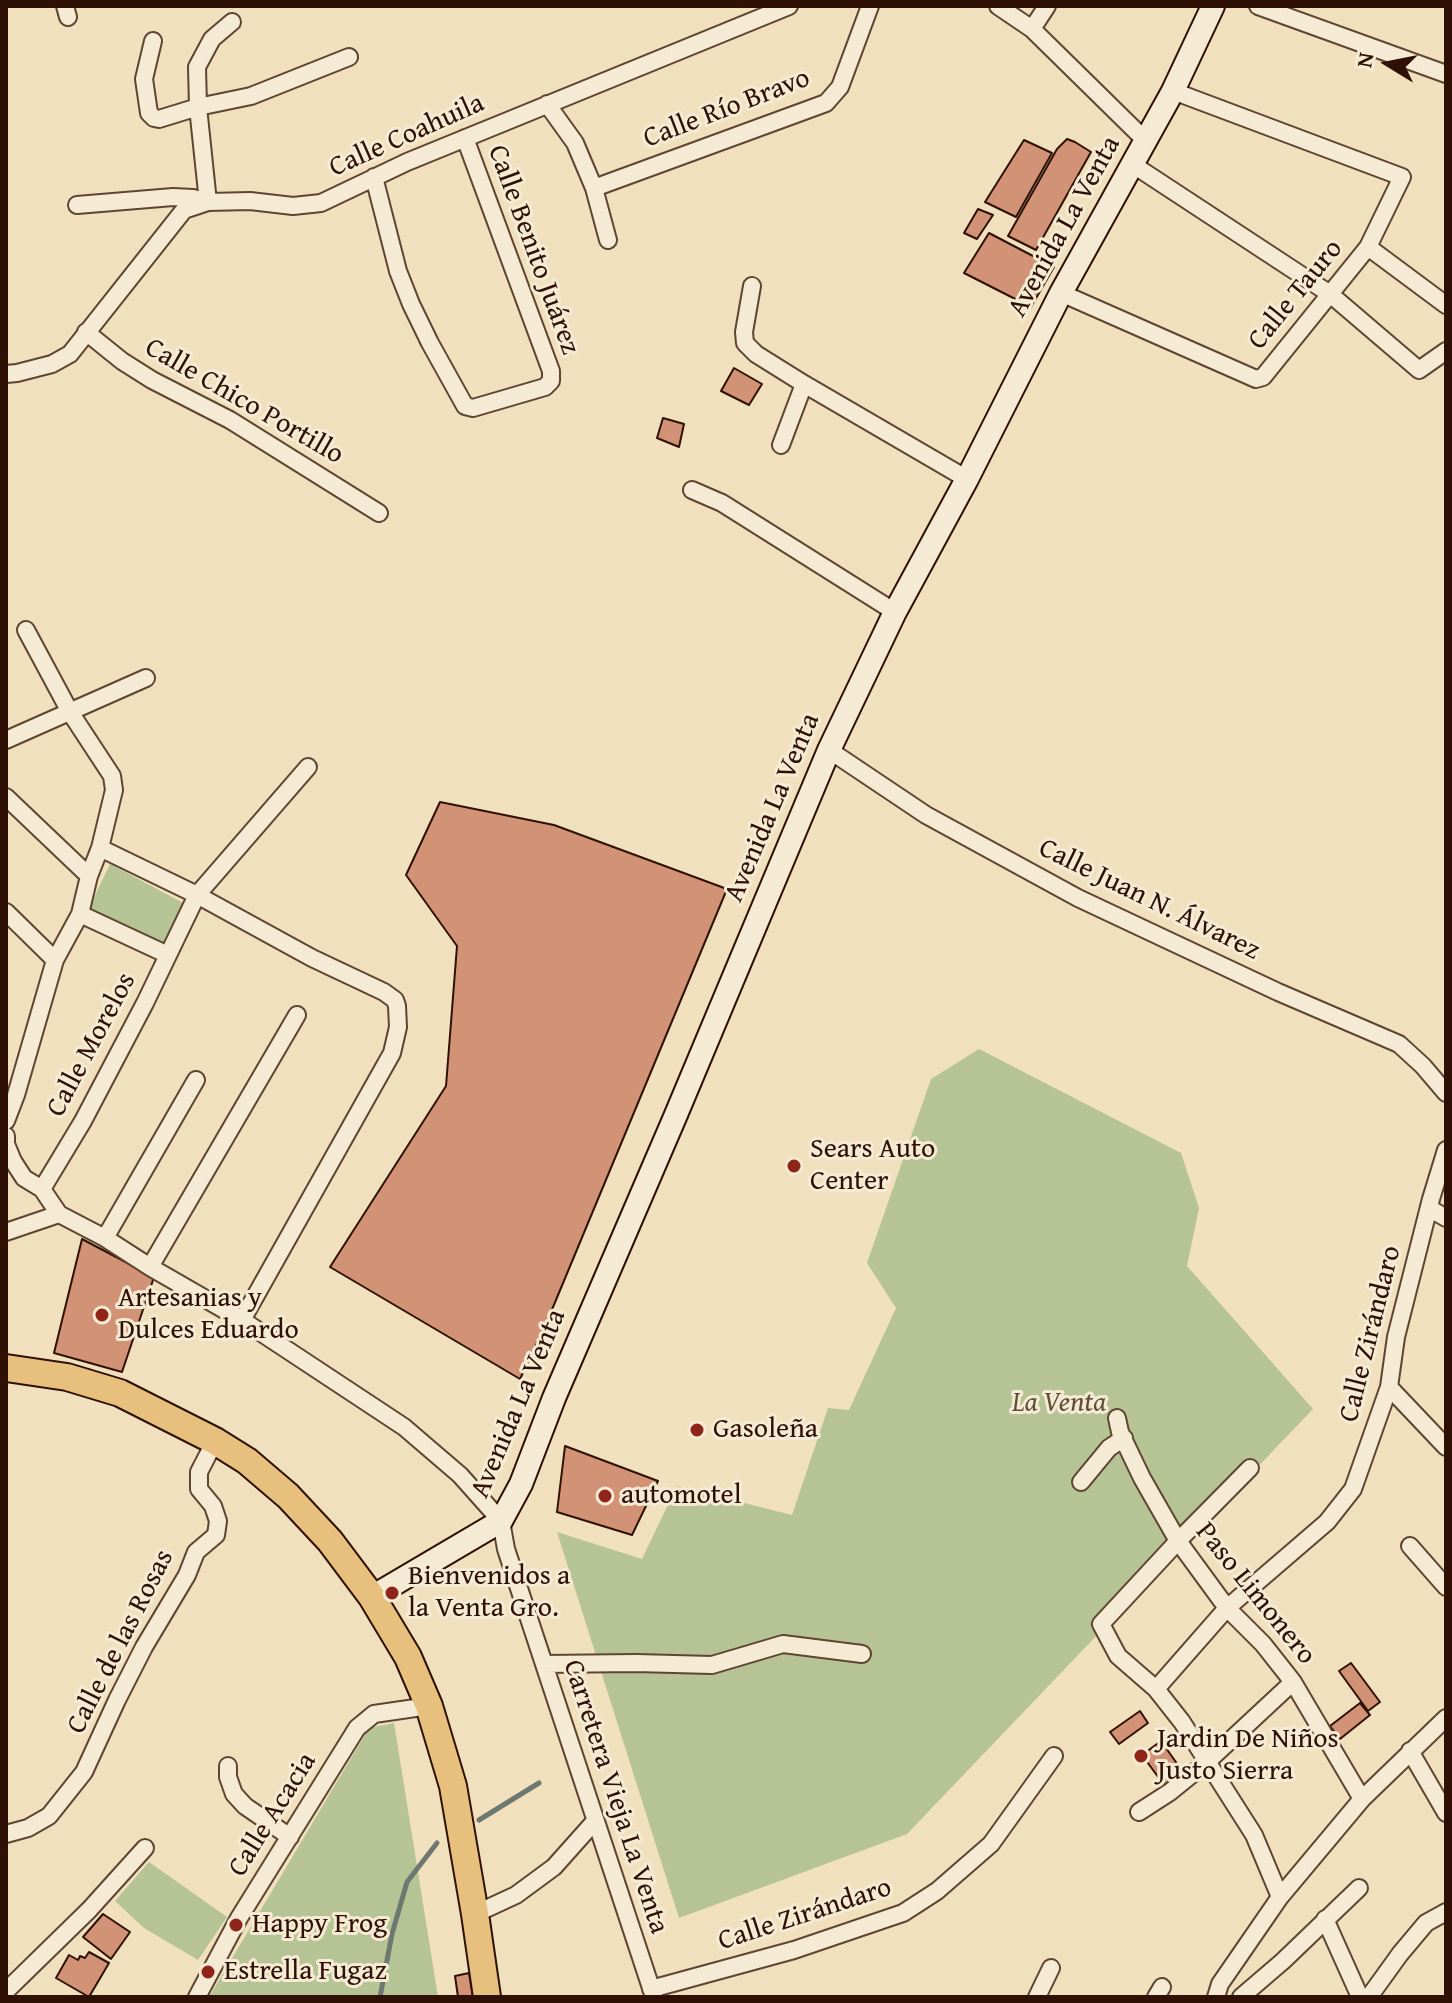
<!DOCTYPE html>
<meta charset="utf-8">
<style>
body{margin:0}
#map{position:relative;width:1452px;height:2003px;overflow:hidden;background:#f0e0bd;font-family:"Gentium Book Plus",serif}
canvas{display:block}
.frame{position:absolute;inset:0;border:8px solid #2e1104;pointer-events:none}
.north{position:absolute;left:1348px;top:24px;width:80px;height:80px;-webkit-text-stroke:6px #f5ebd4;paint-order:stroke;rotate:280deg;font-size:22px;font-weight:700;line-height:32px;text-align:center;color:#2e1104}
.north::after{content:'';display:block;margin:auto;width:28px;height:36px;background:#2e1104;clip-path:polygon(50% 0,100% 100%,50% 72%,0 100%)}
</style>
<div id="map">
<canvas width="1452" height="2003"></canvas>
<div class="frame"></div>
<div class="north">N</div>
</div>
<script>
const context = document.querySelector('canvas').getContext('2d');
context.lineJoin = 'round';
function paint(path, color) {
  context.fillStyle = color;
  context.fill(path, 'evenodd');
}
function poly(rows) {
  const path = new Path2D();
  for (const r of rows) {
    path.moveTo(r[0], r[1]);
    for (let i = 2; i < r.length; i += 2) path.lineTo(r[i], r[i + 1]);
  }
  return path;
}
function trace(path, color, width, dash) {
  context.strokeStyle = color;
  context.lineWidth = width;
  context.lineCap = dash ? 'butt' : 'round';
  context.setLineDash(dash || []);
  context.stroke(path);
}
function write(font, color, halo, rows, align = 'center') {
  context.font = font + ' "Gentium Book Plus",serif';
  context.lineWidth = 6;
  context.setLineDash([]);
  context.textBaseline = 'middle';
  context.strokeStyle = halo;
  context.fillStyle = color;
  for (const [text, x, y, turn = 0] of rows) {
    context.save();
    context.translate(x, y);
    context.rotate((+turn || 0) * Math.PI / 180);
    context.textAlign = isNaN(turn) ? turn : align;
    if (halo) context.strokeText(text, 0, 0);
    context.fillText(text, 0, 0);
    context.restore();
  }
}
const green = poly([
 [110,864,187,905,163,944,88,910],
 [979,1049,1181,1153,1199,1208,1187,1266,1313,1409,907,1834,679,1918,557,1532,642,1559,677,1486,792,1515,828,1408,849,1410,896,1308,867,1263,931,1079],
 [394,1723,438,1997,209,1997,369,1728],
 [149,1862,227,1917,198,1960,144,1928,115,1901]
]);
const stream = poly([
 [479,1820,539,1783],
 [380,1997,392,1934,407,1882,437,1843]
]);
const building = poly([
 [1067,139,1075,142,1091,152,1036,250,1008,236,1057,149,1067,139],
 [1024,140,1052,153,1016,217,985,202,1024,140],
 [978,209,993,215,977,239,964,233,978,209],
 [989,233,1054,267,1031,307,964,273,989,233],
 [734,368,762,384,749,405,721,391,734,368],
 [663,418,684,424,679,447,657,438,663,418],
 [440,802,554,825,727,889,546,1324,520,1379,330,1267,446,1086,457,946,406,875,440,802],
 [82,1239,154,1277,122,1372,54,1353,82,1239],
 [565,1446,658,1481,632,1535,557,1512,565,1446],
 [1351,1663,1380,1702,1368,1711,1339,1671,1351,1663],
 [1360,1703,1370,1715,1340,1739,1330,1726,1360,1703],
 [1140,1711,1148,1723,1119,1744,1110,1732,1140,1711],
 [1161,1741,1183,1772,1164,1785,1142,1755,1161,1741],
 [103,1914,130,1932,111,1959,83,1937,103,1914],
 [89,1952,109,1963,89,1997,56,1978,69,1955,78,1960,80,1956,85,1958,89,1952],
 [469,1973,473,1997,458,1997,455,1976,469,1973]
]);
const minor = poly([
 [65,6,68,17],
 [998,6,1032,29,1146,141],
 [1258,6,1446,74],
 [1032,29,1047,6],
 [153,41,144,79,149,113,154,118,159,119,198,107,251,96,349,57],
 [547,104,575,143,594,188,608,240],
 [1132,164,1330,294,1419,370,1446,351],
 [374,177,398,271,411,304,430,343,465,406,473,408,545,387,551,381,551,371,465,138],
 [594,188,826,103,840,87,870,6],
 [77,205,173,197,193,198,208,202,198,107,197,67,212,39,232,22],
 [1368,247,1446,305],
 [752,286,744,332,745,343,756,354,804,384,967,479],
 [1061,293,1256,379,1263,377,1368,247,1402,177,1173,91],
 [86,332,122,361,152,380,230,420,379,513],
 [6,374,17,373,52,364,70,354,184,210,208,202,250,201,293,206,321,203,407,162,789,6],
 [781,445,804,384],
 [692,490,722,503,895,612],
 [6,740,146,678],
 [829,750,926,815,1078,898,1278,992,1399,1044,1423,1066,1446,1093],
 [6,797,89,876],
 [100,848,197,895,312,958,384,992,395,1000,397,1006,398,1027,392,1053,242,1320],
 [6,912,55,960],
 [80,914,168,955],
 [6,1121,16,1095,55,960,80,914,89,876,100,848,114,790,112,776,70,712,26,630],
 [6,1136,6,1144,13,1161,24,1178,42,1189],
 [1429,1208,1446,1218],
 [59,1214,42,1189,83,1121,145,1003,197,895,308,767],
 [6,1232,59,1214,105,1238,150,1267,242,1320,404,1427,460,1475,501,1521,506,1549,654,1997],
 [105,1238,196,1080],
 [150,1267,297,1015],
 [1389,1387,1446,1447],
 [1117,1418,1120,1432,1142,1478,1178,1541,1227,1608,1263,1644,1293,1682,1362,1799],
 [1250,1468,1178,1541,1101,1624,1118,1656,1156,1689,1182,1722,1254,1835,1280,1897],
 [1081,1482,1109,1448,1124,1438],
 [1410,1546,1446,1587],
 [544,1664,636,1663,712,1665,783,1644,862,1654],
 [1156,1689,1227,1608,1327,1522,1353,1489,1389,1387,1396,1337,1431,1199,1446,1150],
 [1410,1751,1446,1813],
 [228,1766,228,1777,234,1794,245,1806,290,1837],
 [1139,1812,1170,1792,1207,1762,1293,1682],
 [6,1834,28,1828,49,1816,84,1772,117,1700,144,1647,187,1575,196,1552,216,1535,218,1521,213,1506,199,1489,199,1472,215,1441],
 [475,1914,516,1895,554,1867,595,1821],
 [1325,1919,1360,1997],
 [651,1989,794,1950,903,1913,937,1891,991,1844,1054,1756],
 [6,1991,89,1910,145,1848],
 [197,1997,239,1918,357,1728,374,1714,429,1706],
 [1037,1997,1051,1968],
 [1156,1997,1162,1987],
 [1216,1997,1220,1984,1280,1897,1362,1799,1446,1718],
 [1241,1997,1283,1961,1359,1888],
 [1369,1997,1400,1954,1426,1923,1446,1912]
]);
const secondary = poly([
 [372,1597,501,1521,521,1484,554,1398,675,1117,829,750,895,612,967,479,1061,293,1173,91,1213,6]
]);
const trunk = poly([
 [6,1368,67,1377,120,1393,215,1441,247,1461,288,1496,330,1541,372,1597,408,1657,429,1706,453,1786,475,1914,487,1997]
]);
const markers = [
 [794,1166,8,"#8f2418"],
 [102,1315,8,"#8f2418"],
 [697,1430,8,"#8f2418"],
 [605,1496,8,"#8f2418"],
 [392,1593,8,"#8f2418"],
 [1141,1756,8,"#8f2418"],
 [236,1925,8,"#8f2418"],
 [208,1972,8,"#8f2418"]
];
const streetNames = [
 ["Calle Río Bravo",727,109,-21],
 ["Calle Coahuila",407,136,-24],
 ["Avenida La Venta",1065,227,-61],
 ["Calle Benito Juárez",533,250,70],
 ["Calle Tauro",1296,295,-51],
 ["Calle Chico Portillo",244,402,30],
 ["Avenida La Venta",773,808,-67],
 ["Calle Juan N. Álvarez",1149,900,26],
 ["Calle Morelos",92,1045,-62],
 ["Calle Zirándaro",1371,1334,-76],
 ["Avenida La Venta",519,1404,-67],
 ["Paso Limonero",1255,1594,51],
 ["Calle de las Rosas",121,1642,-63],
 ["Carretera Vieja La Venta",615,1797,72],
 ["Calle Acacia",273,1815,-58],
 ["Calle Zirándaro",805,1915,-18]
];
const poiNames = [
 ["Sears Auto",810,1150],
 ["Center",810,1182],
 ["Artesanias y",118,1299],
 ["Dulces Eduardo",118,1331],
 ["Gasoleña",713,1430],
 ["automotel",621,1496],
 ["Bienvenidos a",408,1577],
 ["la Venta Gro.",408,1609],
 ["Jardin De Niños",1157,1740],
 ["Justo Sierra",1157,1772],
 ["Happy Frog",252,1925],
 ["Estrella Fugaz",224,1972]
];
const parkNames = [
 ["La Venta",1059,1404]
];
paint(green, '#b6c394');
trace(stream, '#6f7870', 5);
paint(building, '#d19276');
trace(building, '#2e1104', 2);
trace(minor, '#5e4532', 20);
trace(secondary, '#2e1104', 26);
trace(trunk, '#2e1104', 30);
trace(minor, '#f5ebd4', 16);
trace(secondary, '#f5ebd4', 22);
trace(trunk, '#e8c07e', 26);
for (const [x, y, r, color] of markers) {
  const dot = new Path2D();
  dot.arc(x, y, r, 0, 2 * Math.PI);
  context.fillStyle = color;
  context.fill(dot);
  trace(dot, '#f5ebd4', 3);
}
write('28px', '#2e1104', '#f5ebd4', streetNames);
write('28px', '#2e1104', '#f5ebd4', poiNames, 'left');
write('italic 28px', '#5e4f36', '#f5ebd4', parkNames);
</script>
